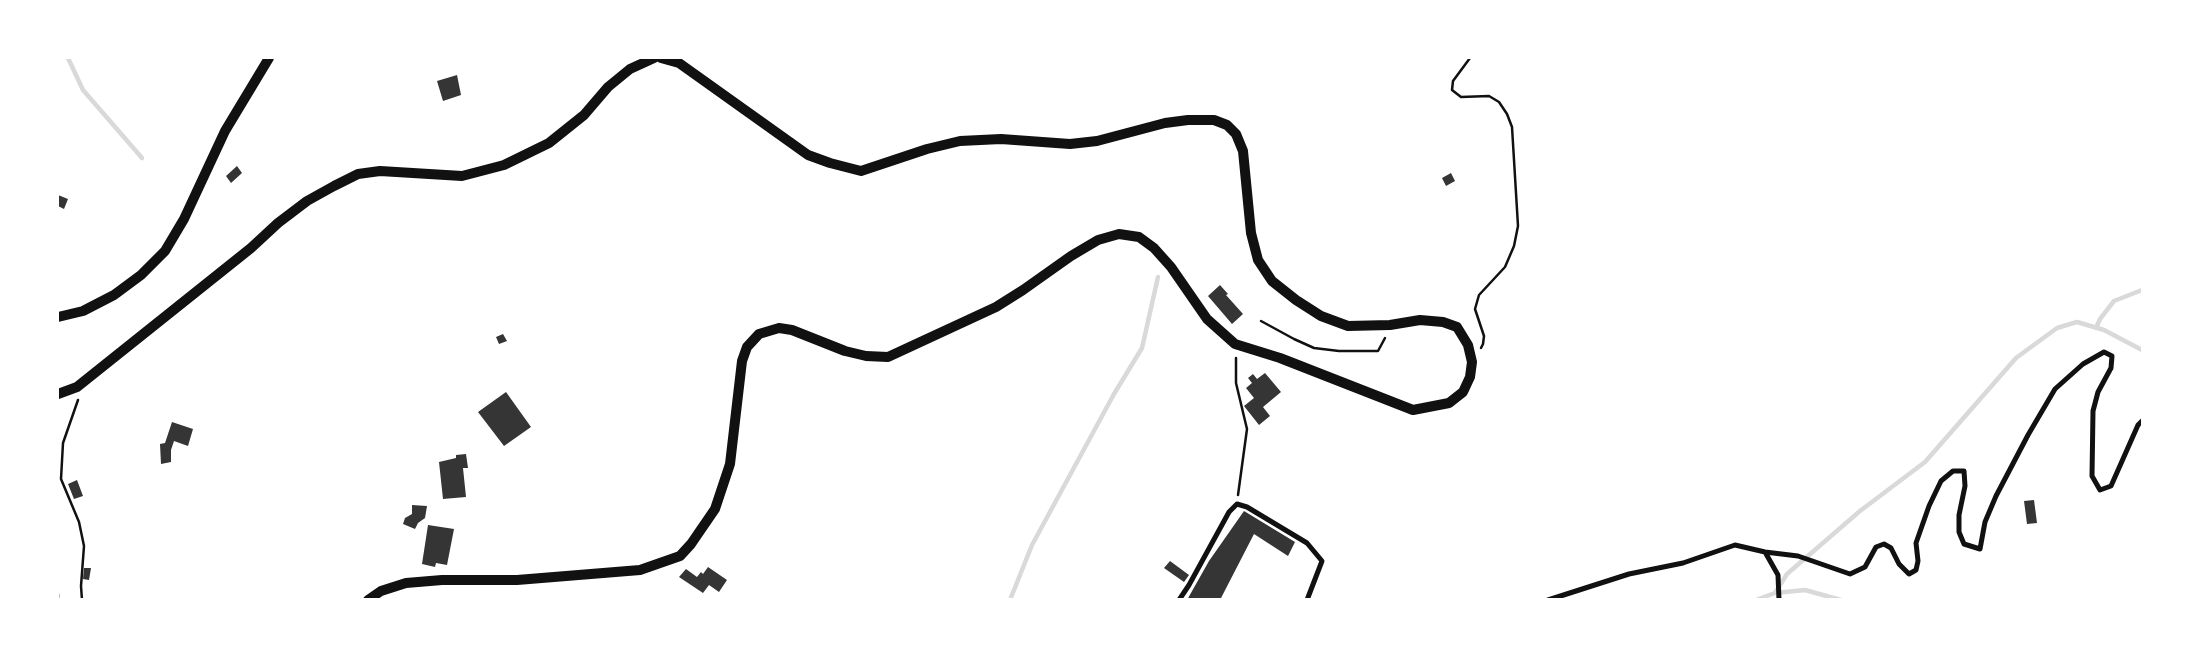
<!DOCTYPE html>
<style>
body{margin:0}
#map{position:relative;width:2200px;height:657px;overflow:hidden;background:#fff;font-family:"Open Sans",sans-serif}
canvas{display:block}
.frame{position:absolute;inset:0;border:59px solid #fff;pointer-events:none}
</style>
<div id="map">
<canvas width="2200" height="657"></canvas>
<div class="frame"></div>
</div>
<script>
const context = document.querySelector('canvas').getContext('2d');
context.lineJoin = 'round';
function poly(rows) {
  const path = new Path2D();
  for (const r of rows) {
    path.moveTo(r[0], r[1]);
    for (let i = 2; i < r.length; i += 2) path.lineTo(r[i], r[i + 1]);
  }
  return path;
}
function trace(path, color, width, dash) {
  context.strokeStyle = color;
  context.lineWidth = width;
  context.lineCap = dash ? 'butt' : 'round';
  context.setLineDash(dash || []);
  context.stroke(path);
}
function paint(path, color) {
  context.fillStyle = color;
  context.fill(path, 'evenodd');
}
const stream = poly([
 [68,58,83,90,142,158],
 [2096,328,2100,319,2114,301,2142,290],
 [1775,593,1787,574,1860,511,1925,462,2016,358,2057,328,2077,322,2104,330,2142,350],
 [1010,600,1032,545,1114,394,1142,348,1158,277],
 [1756,600,1775,593,1805,590,1841,600]
]);
const building = poly([
 [457,75,461,95,443,101,437,81],
 [237,166,242,173,231,183,226,176],
 [1451,173,1455,181,1446,186,1442,178],
 [58,195,68,199,64,209,58,206],
 [1220,285,1228,294,1226,295,1243,314,1232,324,1208,296],
 [503,334,507,341,499,344,496,337],
 [1265,373,1281,392,1263,407,1270,416,1259,425,1244,406,1254,398,1246,388,1252,383,1248,378,1253,374,1257,379],
 [506,392,531,427,504,446,478,412],
 [172,422,193,429,188,446,174,441,171,450,171,462,161,464,160,444,165,443],
 [466,454,468,468,463,468,466,497,443,499,439,462,456,458,456,455],
 [77,480,83,496,74,499,68,484],
 [2034,500,2037,523,2027,524,2024,501],
 [412,505,427,506,425,518,418,523,415,529,403,524,405,518,412,514],
 [1244,511,1295,542,1288,556,1254,534,1220,600,1187,600,1209,561],
 [428,525,454,529,447,565,436,563,435,567,422,564],
 [1170,561,1189,575,1184,582,1164,568],
 [708,567,727,580,719,592,709,585,703,593,679,577,686,569,697,577,701,572,703,574],
 [84,568,91,568,89,580,83,579]
]);
const path = poly([
 [1470,58,1453,81,1452,90,1461,97,1489,96,1499,102,1507,114,1512,127,1518,226,1514,246,1505,267,1479,295,1475,309,1484,336,1483,344,1481,348],
 [1261,321,1294,339,1314,348,1339,351,1378,351,1385,338],
 [1236,358,1236,383,1247,429,1238,495],
 [78,400,63,443,61,479,79,522,84,546,81,586,82,600],
 [58,594,58,600]
]);
const minor = poly([
 [1765,552,1778,575,1779,600],
 [1179,600,1189,585,1229,512,1237,504,1247,507,1307,543,1322,561,1307,600],
 [1548,600,1629,574,1683,563,1735,545,1765,552,1798,556,1850,574,1865,567,1876,547,1884,544,1891,548,1899,564,1909,574,1916,570,1918,561,1916,543,1929,506,1941,481,1953,471,1964,471,1965,486,1959,515,1959,532,1964,544,1980,549,1985,522,1996,496,2028,435,2055,389,2083,364,2104,352,2112,356,2111,368,2098,392,2093,411,2092,476,2100,490,2111,486,2138,425,2142,421]
]);
const secondary = poly([
 [58,317,83,311,114,295,141,275,165,251,184,219,225,131,269,58],
 [58,394,77,387,251,248,278,223,307,201,334,186,358,174,380,171,462,176,504,165,549,143,584,115,608,87,630,69,654,58],
 [368,600,381,591,406,583,442,580,517,580,640,570,680,556,691,544,715,509,730,464,742,361,747,347,759,334,779,328,792,330,845,351,866,356,888,357,996,307,1023,290,1071,256,1098,240,1119,234,1139,237,1154,248,1171,267,1207,319,1235,344,1280,358,1413,410,1449,403,1463,392,1470,377,1472,362,1468,345,1457,327,1443,322,1420,320,1390,325,1348,326,1321,316,1296,300,1272,281,1258,260,1251,233,1243,151,1236,134,1227,125,1214,120,1188,120,1165,123,1097,141,1070,144,1001,139,960,141,927,149,861,171,830,163,808,155,679,63,661,58]
]);
trace(stream, '#d9d9d9', 4.5);
paint(building, '#353535');
trace(path, '#111', 2.5);
trace(minor, '#111', 5);
trace(secondary, '#111', 10);
</script>
